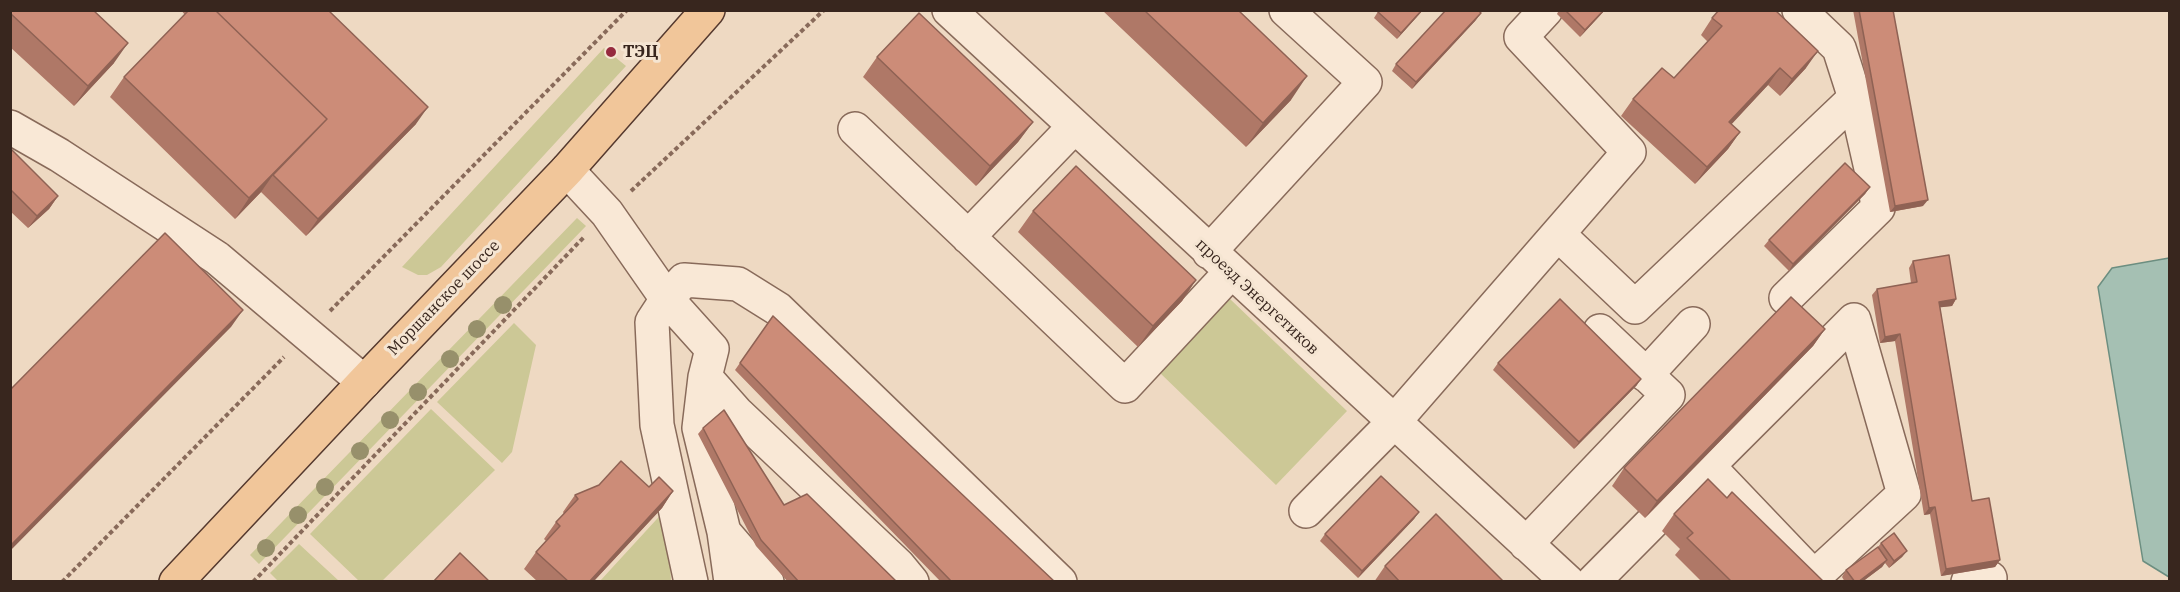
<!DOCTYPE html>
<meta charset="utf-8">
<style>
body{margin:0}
#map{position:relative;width:2180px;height:592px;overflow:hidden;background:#eed9c2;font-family:"IBM Plex Serif",serif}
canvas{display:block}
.frame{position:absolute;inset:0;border:12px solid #38261e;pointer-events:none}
</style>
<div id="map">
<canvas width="2180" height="592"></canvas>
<div class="frame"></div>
</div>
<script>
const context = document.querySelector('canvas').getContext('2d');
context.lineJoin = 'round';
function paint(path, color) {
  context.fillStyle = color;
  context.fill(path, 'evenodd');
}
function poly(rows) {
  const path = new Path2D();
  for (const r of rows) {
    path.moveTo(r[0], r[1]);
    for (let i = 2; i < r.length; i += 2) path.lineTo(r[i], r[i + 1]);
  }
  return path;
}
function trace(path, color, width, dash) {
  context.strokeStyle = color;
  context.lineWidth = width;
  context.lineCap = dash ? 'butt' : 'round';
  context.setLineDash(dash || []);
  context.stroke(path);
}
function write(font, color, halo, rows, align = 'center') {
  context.font = font + ' "IBM Plex Serif",serif';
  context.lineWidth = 6;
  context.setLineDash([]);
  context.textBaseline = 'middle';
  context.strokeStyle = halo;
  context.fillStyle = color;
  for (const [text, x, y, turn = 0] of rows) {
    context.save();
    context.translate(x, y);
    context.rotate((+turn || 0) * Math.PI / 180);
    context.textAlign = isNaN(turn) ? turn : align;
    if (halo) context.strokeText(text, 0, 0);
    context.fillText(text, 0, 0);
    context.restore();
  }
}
const green = poly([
 [604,48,626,66,441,267,427,275,418,275,402,267],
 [577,218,586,226,259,564,250,555],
 [1230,299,1347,411,1276,485,1159,372],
 [514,323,536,345,512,452,502,463,437,402],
 [431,409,495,470,382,581,359,581,310,534],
 [667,508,671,581,600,581],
 [299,544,339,581,278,581,270,573]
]);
const water = poly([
 [2169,258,2170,258,2169,577,2143,561,2098,287,2112,268,2169,258]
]);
const path = poly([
 [631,191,824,10],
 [330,311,627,10],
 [62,582,284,357],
 [253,582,585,236]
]);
const minor = poly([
 [949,10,1568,582],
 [10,127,59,155,217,258,364,382],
 [855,129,1125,386,1231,272],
 [567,170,607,213,667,299,652,322,657,425,691,582],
 [1558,234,1635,307,1855,98,1839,48,1799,10],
 [968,237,1074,127],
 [1209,252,1365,82,1286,10],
 [1786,298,1878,208,1875,186,1855,98],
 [1646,375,1693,324],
 [705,377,736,412,898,565,912,582],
 [1306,511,1393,423,1629,152,1521,37,1546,10],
 [724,532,731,582],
 [1526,544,1668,395,1600,331],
 [767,582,724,532,699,428,705,377,712,349,667,299,684,280,738,284,778,309,1060,582],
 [1593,582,1708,466,1854,320,1904,494,1814,577,1708,466],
 [1968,582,1990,578]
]);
const major = poly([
 [176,582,364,382,567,170,708,10]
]);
const trees = [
 [503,305],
 [477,329],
 [450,359],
 [418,392],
 [390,420],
 [360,451],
 [325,487],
 [298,515],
 [266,548]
];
const wall = poly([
 [10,10,114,63,74,106,10,47],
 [181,10,328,10,416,124,306,236,261,192,235,219,110,97,124,77,185,15],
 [1102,10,1238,10,1291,100,1246,147],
 [1379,10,1423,10,1397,39,1374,18],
 [1559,10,1605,10,1580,37,1557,14],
 [1853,10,1893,10,1923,206,1890,212],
 [1712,18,1806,68,1780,96,1768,85,1731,124,1740,132,1728,149,1695,184,1621,116,1633,99,1674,78,1708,42,1701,35],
 [1476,20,1412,89,1392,71,1396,64],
 [877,57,1033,122,1018,142,976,186,863,77],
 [10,148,58,196,49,209,28,228,10,211],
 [1870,187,1865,194,1789,271,1764,246,1769,240],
 [1033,211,1196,280,1182,301,1138,347,1018,232],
 [1913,261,1956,299,1952,306,1940,307,1972,501,2000,560,1995,567,1941,576,1930,514,1924,515,1895,341,1880,343,1872,295,1877,289,1911,283,1909,268],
 [773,316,1055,582,941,582,735,370],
 [1825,329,1813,346,1645,518,1612,486,1624,468],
 [1498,363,1637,385,1574,449,1493,370],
 [703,428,784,505,897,582,788,582,756,546,698,434],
 [649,487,673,491,662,508,593,582,538,582,524,569,536,552,546,541,544,539,556,522,564,514,563,512,575,495],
 [1727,498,1824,582,1702,582,1675,555,1680,549,1662,531,1674,514],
 [1419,512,1414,519,1358,578,1320,541,1325,534],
 [1881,543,1907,551,1902,557,1889,568,1885,563,1882,567,1862,582,1845,582,1842,577,1846,570,1878,547],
 [1385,566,1504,582,1374,582]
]);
const shadedWall = poly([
 [1422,10,1423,10,1397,39,1401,33],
 [1604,10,1605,10,1580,37,1585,30],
 [1481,13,1476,20,1412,89,1416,82],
 [128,43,114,63,74,106,88,86],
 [1818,51,1806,68,1780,96,1792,79],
 [1780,68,1768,85,1717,140,1729,122],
 [1307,76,1291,100,1246,147,1263,123],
 [428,107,416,124,306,236,318,219],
 [327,119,273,175,261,192,235,219,249,198],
 [1033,122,1018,142,976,186,990,166],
 [1740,132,1728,149,1695,184,1707,167],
 [1870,187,1865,194,1789,271,1793,264],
 [58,196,49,209,28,228,37,216],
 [1928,200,1923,206,1890,212,1895,206],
 [1196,280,1182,301,1138,347,1153,326],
 [1956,299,1952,306,1935,308,1939,302],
 [243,310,231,327,10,551,10,546],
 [1825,329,1813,346,1645,518,1657,501],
 [1900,334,1895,341,1880,343,1885,337],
 [1641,379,1637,385,1574,449,1579,442],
 [673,491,662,508,593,582,589,582],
 [1935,507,1930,514,1924,515,1929,508],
 [1419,512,1414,519,1358,578,1362,571],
 [1907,551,1902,557,1889,568,1894,561],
 [1887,560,1882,567,1862,582,1858,582],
 [2000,560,1995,567,1941,576,1946,569]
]);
const building = poly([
 [10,10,93,10,128,43,88,86,10,13,10,10],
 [189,10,215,10,327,119,249,198,124,77,189,10],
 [215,10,328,10,428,107,318,219,273,175,327,119,215,10],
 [1144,10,1238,10,1307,76,1263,123,1144,10],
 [1379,10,1422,10,1401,33,1378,12,1379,10],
 [1446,10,1478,10,1481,13,1416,82,1396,64,1446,10],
 [1565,10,1604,10,1585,30,1565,10],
 [1719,10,1775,10,1818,51,1792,79,1780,68,1729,122,1740,132,1707,167,1633,99,1662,68,1674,78,1722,26,1712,18,1719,10],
 [1859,10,1893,10,1928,200,1895,206,1859,10],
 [919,13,1033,122,990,166,877,57,919,13],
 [10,148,58,196,37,216,10,189,10,148],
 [1845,163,1870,187,1793,264,1769,240,1845,163],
 [1076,166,1196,280,1153,326,1033,211,1076,166],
 [165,233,243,310,10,546,10,390,165,233],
 [1949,255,1956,299,1939,302,1972,501,1989,498,2000,560,1946,569,1935,507,1929,508,1900,334,1885,337,1877,289,1917,282,1913,261,1949,255],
 [1791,297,1825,329,1657,501,1624,468,1791,297],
 [1560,299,1641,379,1579,442,1498,363,1560,299],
 [773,316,1055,582,952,582,740,363,773,316],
 [724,410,784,505,807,494,897,582,799,582,761,540,703,428,724,410],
 [621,461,649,487,659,477,673,491,589,582,569,582,536,552,560,526,556,522,578,499,575,495,599,485,621,461],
 [1381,476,1419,512,1362,571,1325,534,1381,476],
 [1708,479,1727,498,1732,492,1824,582,1732,582,1687,538,1693,533,1674,514,1708,479],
 [1436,514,1504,582,1400,582,1385,566,1436,514],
 [1894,533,1907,551,1894,561,1881,543,1894,533],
 [1878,547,1887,560,1858,582,1855,582,1846,570,1878,547],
 [460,553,490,582,433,582,460,553]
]);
const markers = [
 [611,52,6,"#962a3e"]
];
const poiNames = [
 ["ТЭЦ",623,52]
];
const streetNames = [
 ["проезд Энергетиков",1257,297,43],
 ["Моршанское шоссе",444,298,-46]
];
paint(green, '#ccc896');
paint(water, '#a5c0b3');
trace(water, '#6c8e80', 1.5);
trace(minor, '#886a5a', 36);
trace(major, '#55392e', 36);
trace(path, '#886a5a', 4, [4.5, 3]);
trace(minor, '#f9e8d6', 33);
trace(major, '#f1c69a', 33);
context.fillStyle = '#97906b';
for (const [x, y] of trees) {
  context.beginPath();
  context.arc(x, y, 9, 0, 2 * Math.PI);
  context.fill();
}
paint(wall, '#af7867');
paint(shadedWall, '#8f6254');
paint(building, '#cc8c78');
trace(building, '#8f6254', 1.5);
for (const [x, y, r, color] of markers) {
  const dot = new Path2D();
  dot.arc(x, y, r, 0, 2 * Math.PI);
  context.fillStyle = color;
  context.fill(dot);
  trace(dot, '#f5e5d2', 2);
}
write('bold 16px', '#38261e', '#f5e5d2', poiNames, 'left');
write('16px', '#38261e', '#f5e5d2', streetNames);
</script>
